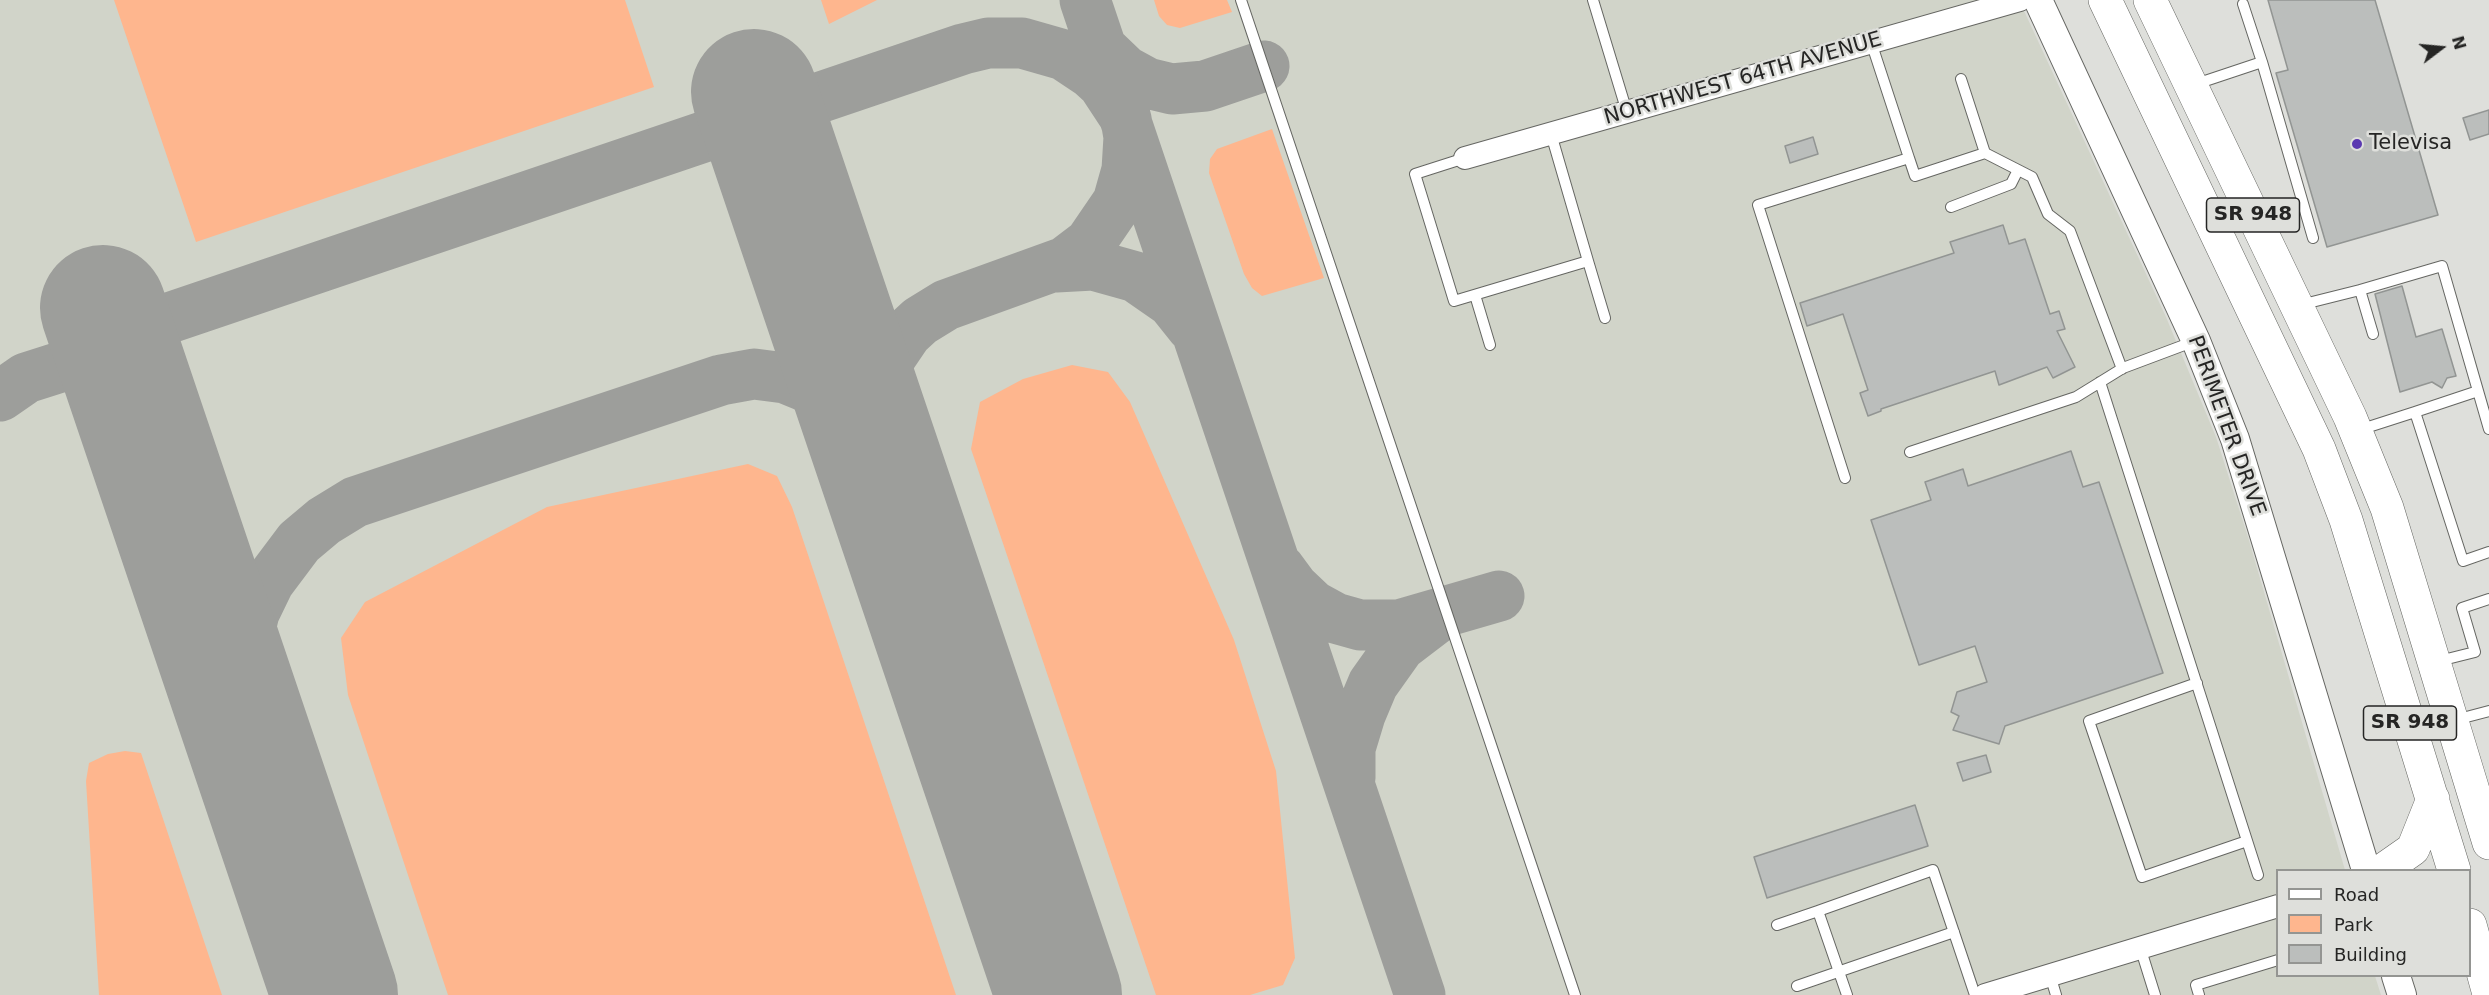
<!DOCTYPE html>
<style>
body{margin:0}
#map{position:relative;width:2489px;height:995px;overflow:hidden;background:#dedfdb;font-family:"DejaVu Sans",sans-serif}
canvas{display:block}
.legend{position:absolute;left:2276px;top:869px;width:195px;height:108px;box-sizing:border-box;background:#dedfdb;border:2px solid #949592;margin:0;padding:8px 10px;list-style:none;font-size:18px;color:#252524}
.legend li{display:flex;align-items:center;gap:12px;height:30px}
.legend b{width:30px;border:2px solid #949592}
.north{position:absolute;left:2411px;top:18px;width:60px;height:60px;-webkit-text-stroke:4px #dedfdb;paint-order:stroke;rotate:74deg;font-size:16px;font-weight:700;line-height:24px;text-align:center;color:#252524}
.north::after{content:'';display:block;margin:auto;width:21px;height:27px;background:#252524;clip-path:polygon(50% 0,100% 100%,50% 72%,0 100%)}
</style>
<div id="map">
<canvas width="2489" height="995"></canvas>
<ul class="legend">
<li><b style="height:8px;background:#fff"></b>Road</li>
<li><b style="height:16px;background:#feb68e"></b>Park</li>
<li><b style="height:16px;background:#bbbebc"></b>Building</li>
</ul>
<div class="north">N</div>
</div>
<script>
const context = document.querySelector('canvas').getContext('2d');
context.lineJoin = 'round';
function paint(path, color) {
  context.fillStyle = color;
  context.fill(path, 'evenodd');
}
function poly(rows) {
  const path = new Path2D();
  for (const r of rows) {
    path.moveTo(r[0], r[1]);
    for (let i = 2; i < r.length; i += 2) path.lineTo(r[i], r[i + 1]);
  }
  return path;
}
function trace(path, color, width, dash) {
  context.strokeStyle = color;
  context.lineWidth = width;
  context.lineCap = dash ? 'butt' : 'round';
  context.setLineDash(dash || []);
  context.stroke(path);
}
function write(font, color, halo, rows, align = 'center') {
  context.font = font + ' "DejaVu Sans",sans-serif';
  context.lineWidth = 5;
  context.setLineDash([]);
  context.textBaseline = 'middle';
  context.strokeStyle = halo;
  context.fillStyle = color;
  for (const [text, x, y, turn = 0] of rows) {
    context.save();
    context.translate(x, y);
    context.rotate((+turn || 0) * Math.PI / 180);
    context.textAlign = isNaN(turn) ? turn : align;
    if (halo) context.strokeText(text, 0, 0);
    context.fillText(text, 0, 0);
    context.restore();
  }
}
const built = poly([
 [0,0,2019,0,2166,317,2216,437,2248,537,2345,870,2278,870,2278,976,2375,976,2381,995,0,995]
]);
const green = poly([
 [114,0,625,0,654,87,196,242],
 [821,0,877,0,829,24],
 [1154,0,1227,0,1232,12,1180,28,1167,25,1159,16],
 [1272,129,1324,278,1262,296,1252,288,1244,274,1209,173,1210,159,1217,149],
 [1072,365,1108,372,1130,402,1234,640,1276,771,1295,958,1283,985,1250,995,1156,995,971,449,980,402,1023,379],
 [748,464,777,476,792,507,956,995,448,995,348,695,341,638,365,602,547,507],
 [125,751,141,753,222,995,99,995,86,781,89,763,108,754]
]);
const taxiway = poly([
 [1085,0,1420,995],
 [1101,48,1125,71,1147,83,1172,89,1205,86,1264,66],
 [1056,267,1093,265,1136,277,1172,302,1192,327],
 [113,337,963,49,988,43,1022,43,1064,55,1091,73,1103,84,1126,119,1129,137,1127,170,1118,202,1090,243,1065,262,946,305,920,321,907,333,888,361,875,396,873,427,883,472],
 [0,396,26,378,117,349],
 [1279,568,1293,587,1313,606,1335,618,1360,625,1399,625,1499,596],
 [1350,778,1350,748,1360,715,1373,684,1400,646,1438,617],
 [282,837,246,716,243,687,246,647,254,613,269,582,299,542,324,521,355,502,721,380,754,374,785,378,829,396,853,417,877,461]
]);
const runway = poly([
 [754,92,1059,995],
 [103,308,335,995]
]);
const building = poly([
 [2268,0,2375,0,2438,215,2327,247,2276,73,2288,70,2268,0],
 [2489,110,2489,134,2470,140,2463,118,2489,110],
 [1813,137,1818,154,1790,163,1785,146,1813,137],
 [2003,225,2009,244,2025,239,2050,314,2059,311,2065,329,2057,331,2075,367,2053,378,2047,367,1999,385,1995,371,1881,409,1881,411,1868,416,1860,393,1868,390,1843,314,1807,326,1800,303,1954,253,1950,242,2003,225],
 [2402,286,2416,337,2442,329,2456,376,2447,378,2442,388,2432,382,2400,392,2375,294,2402,286],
 [2071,451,2083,487,2099,482,2163,673,2005,726,1999,744,1953,730,1959,716,1951,712,1957,692,1987,682,1975,646,1919,665,1871,520,1931,500,1925,482,1963,469,1968,486,2071,451],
 [1986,755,1991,772,1963,781,1957,763,1986,755],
 [1915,805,1928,846,1767,898,1754,857,1915,805]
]);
const service = poly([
 [1241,0,1575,995],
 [1593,0,1627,112],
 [2262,62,2313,238],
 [1961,79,1985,153,2032,177,2048,214,2070,231,2122,369],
 [2196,84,2262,62,2243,4],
 [1465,158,1415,174,1454,301,1588,261,1551,134],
 [1909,158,1915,176,1985,153],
 [1951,207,2011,184,2018,170],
 [1588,261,1605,318],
 [2360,290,2442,266,2489,429],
 [1475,295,1490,345],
 [2300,305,2360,290,2373,334],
 [2100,382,2258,875],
 [2415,412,2478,391],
 [2359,430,2415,412,2463,561,2489,552],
 [1910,452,2076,397,2123,368,2195,341],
 [1845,478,1758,205,1909,158,1871,42],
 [2439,661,2475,652,2462,608,2489,599],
 [2197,683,2089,721,2142,877,2247,841],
 [2455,720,2489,711],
 [1777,925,1818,911],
 [2140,947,2155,995],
 [2050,975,2056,995],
 [1797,986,1954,932],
 [1847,995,1818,911,1933,870,1975,995],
 [2199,995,2196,985,2278,960]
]);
const minor = poly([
 [1465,158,2020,0],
 [1985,995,2278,906]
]);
const tertiary = poly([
 [2038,0,2196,341,2235,439,2366,870],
 [2396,976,2402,995]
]);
const primary = poly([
 [2105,0,2319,449,2346,520,2454,870],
 [2150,0,2350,417,2387,508,2489,843],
 [2383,870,2413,849,2433,799],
 [2470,925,2489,994]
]);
const markers = [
 [2357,144,6,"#5b39b1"]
];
const shields = [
 [2253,215,93],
 [2410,723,93]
];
const shieldNames = [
 ["SR 948",2253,215],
 ["SR 948",2410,723]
];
const streetNames = [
 ["NORTHWEST 64TH AVENUE",1743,79,-16],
 ["PERIMETER DRIVE",2226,426,70]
];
const poiNames = [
 ["Televisa",2369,144]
];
paint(built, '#d1d4c9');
paint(green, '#feb68e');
trace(taxiway, '#9d9e9b', 51);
trace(runway, '#9d9e9b', 126);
paint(building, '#bbbebc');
trace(building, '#929593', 1.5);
trace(service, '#656662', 12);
trace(minor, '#656662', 24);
trace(tertiary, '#656662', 30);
trace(primary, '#656662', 34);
trace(service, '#fff', 10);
trace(minor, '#fff', 22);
trace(tertiary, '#fff', 28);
trace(primary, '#fff', 33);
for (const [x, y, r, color] of markers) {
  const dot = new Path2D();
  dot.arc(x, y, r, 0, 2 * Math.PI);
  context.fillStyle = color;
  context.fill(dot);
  trace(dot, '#dedfdb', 2);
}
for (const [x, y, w] of shields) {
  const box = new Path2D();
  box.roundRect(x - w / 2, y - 17, w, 34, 4.5);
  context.fillStyle = '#dedfdb';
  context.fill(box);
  trace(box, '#252524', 1.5);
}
write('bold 20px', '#252524', null, shieldNames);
write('21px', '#252524', '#dedfdb', streetNames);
write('21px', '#252524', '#dedfdb', poiNames, 'left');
</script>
